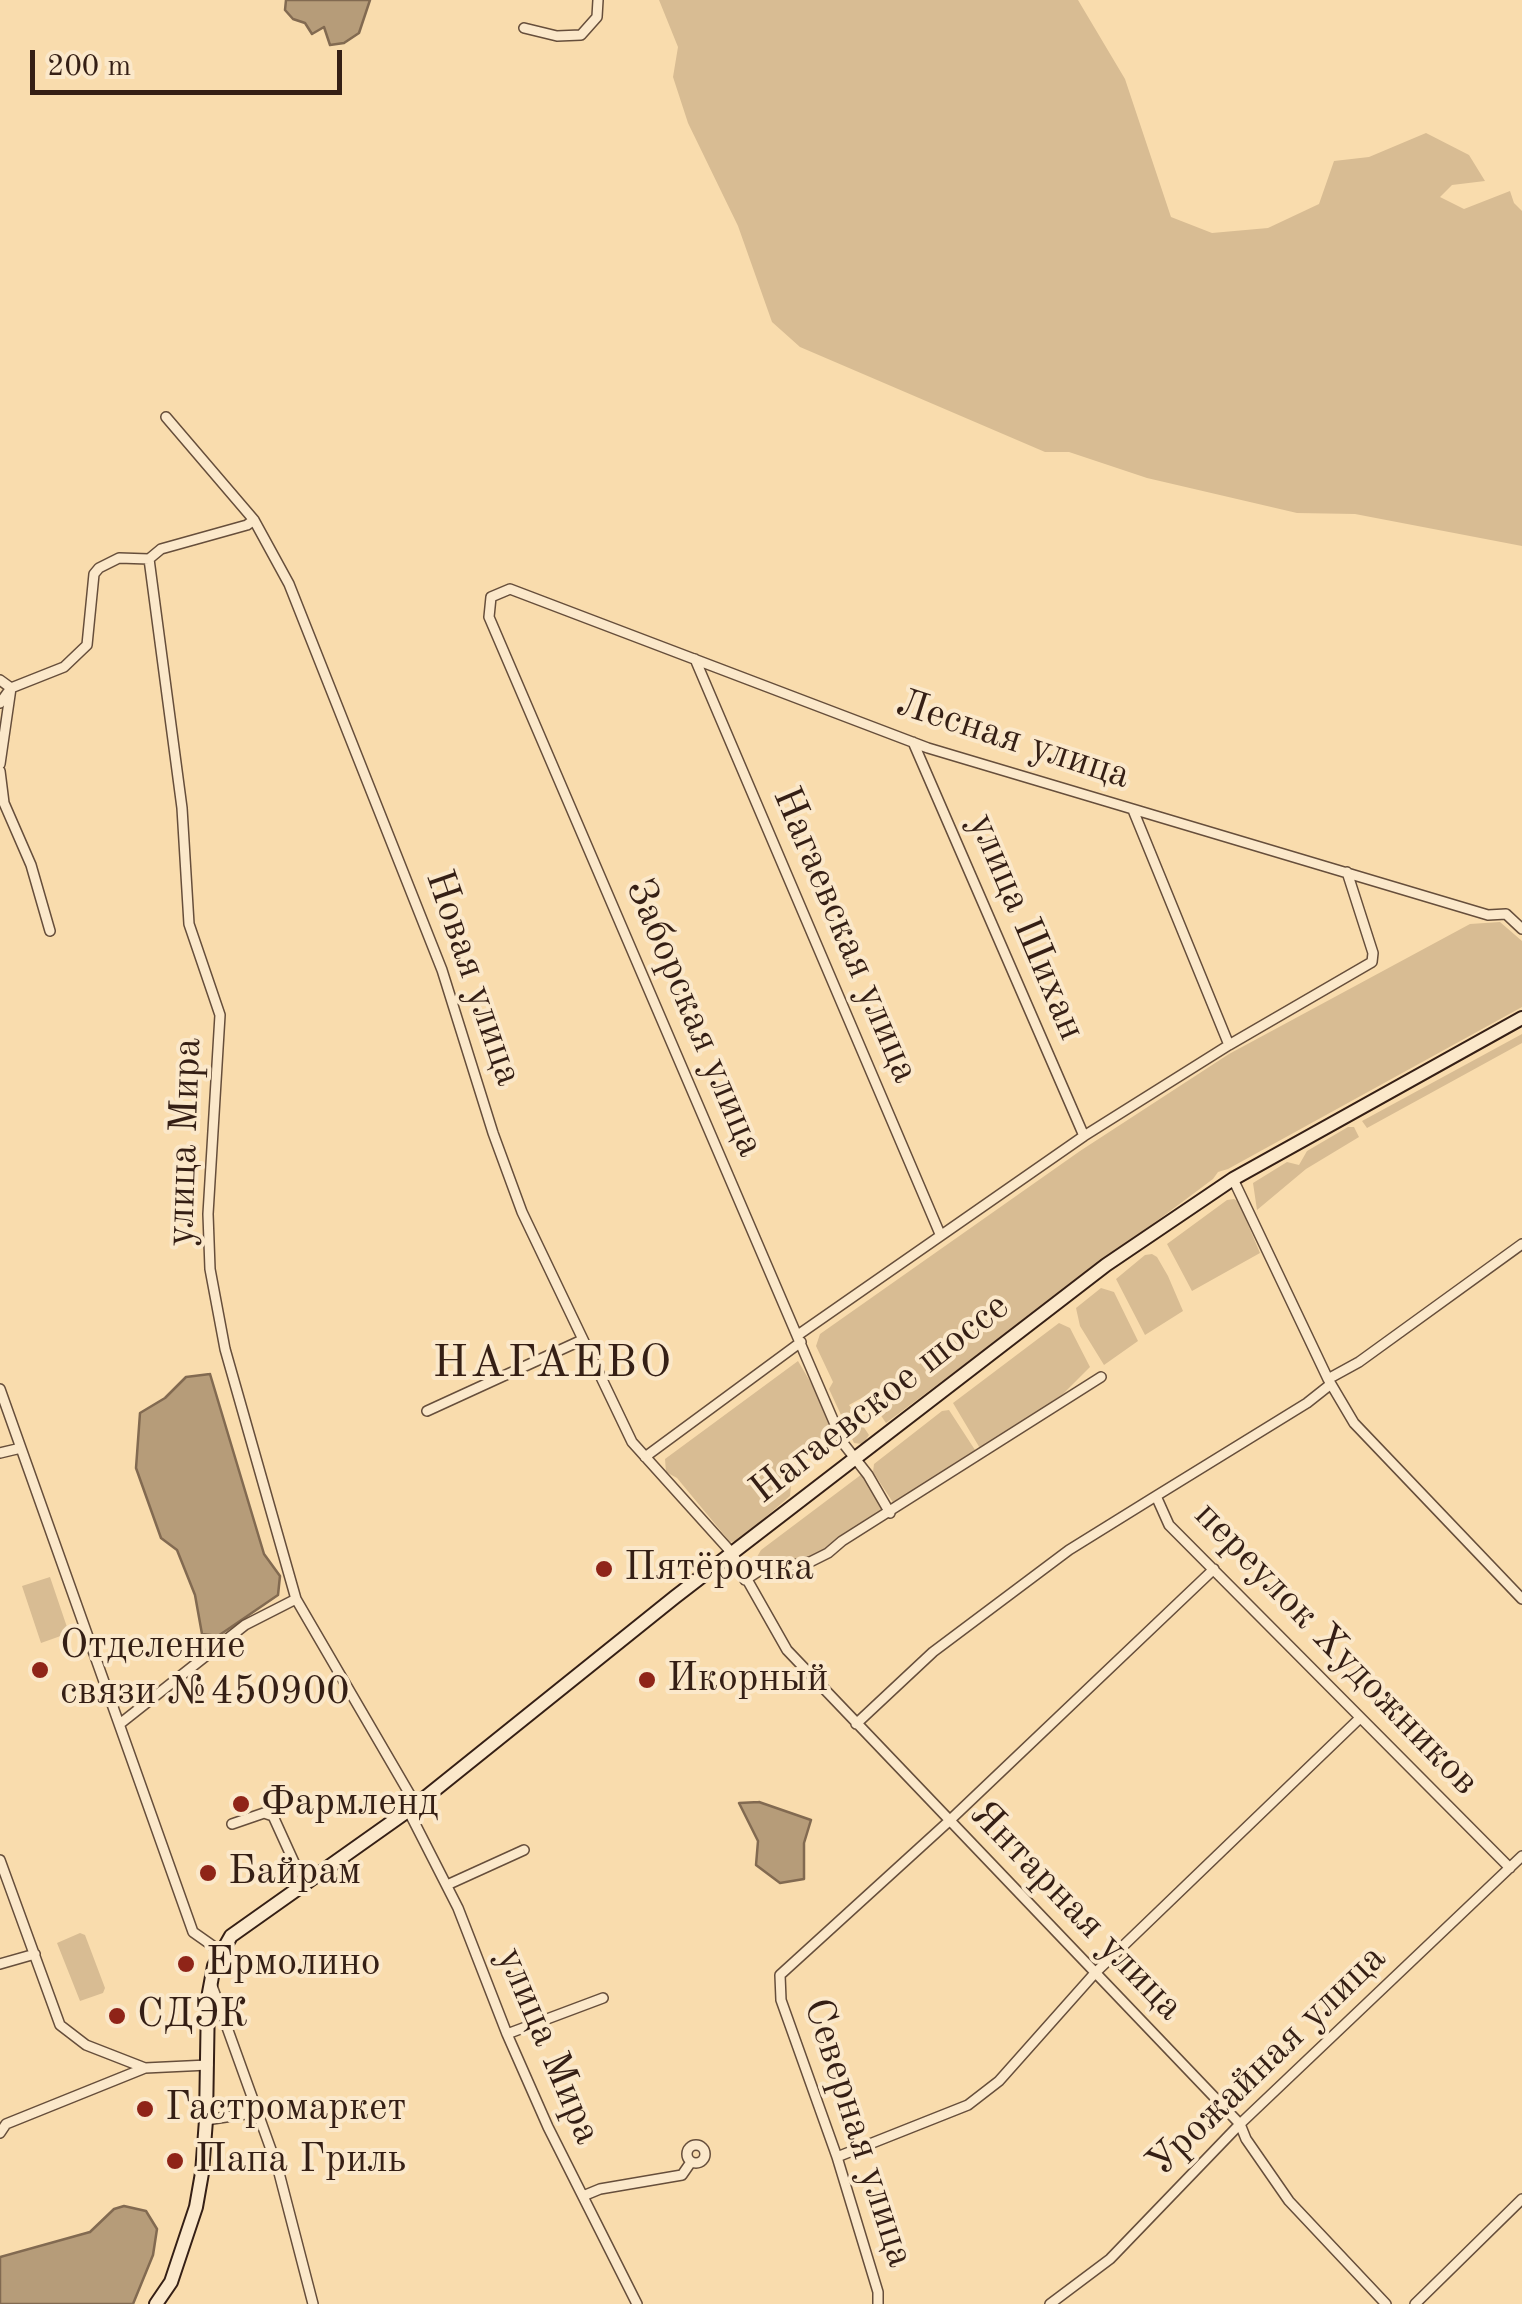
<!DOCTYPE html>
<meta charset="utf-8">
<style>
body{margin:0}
#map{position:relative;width:1522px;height:2304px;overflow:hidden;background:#f9dcad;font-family:"Old Standard TT",serif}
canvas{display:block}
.scale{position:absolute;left:30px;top:50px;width:312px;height:45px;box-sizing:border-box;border:5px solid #351f15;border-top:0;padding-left:12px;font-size:30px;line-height:35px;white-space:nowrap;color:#351f15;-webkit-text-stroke:8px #fbe8ca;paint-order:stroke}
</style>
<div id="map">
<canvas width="1522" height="2304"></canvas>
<div class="scale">200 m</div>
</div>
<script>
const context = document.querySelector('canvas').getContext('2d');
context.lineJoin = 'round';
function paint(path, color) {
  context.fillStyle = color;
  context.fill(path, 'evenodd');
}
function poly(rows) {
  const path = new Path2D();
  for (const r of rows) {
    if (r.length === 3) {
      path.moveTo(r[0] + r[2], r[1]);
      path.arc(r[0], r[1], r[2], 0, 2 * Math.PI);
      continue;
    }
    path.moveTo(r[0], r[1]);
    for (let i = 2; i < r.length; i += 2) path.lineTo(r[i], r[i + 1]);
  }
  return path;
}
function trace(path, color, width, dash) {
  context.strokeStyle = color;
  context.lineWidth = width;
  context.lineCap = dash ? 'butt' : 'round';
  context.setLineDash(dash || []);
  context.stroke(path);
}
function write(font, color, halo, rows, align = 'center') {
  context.font = font + ' "Old Standard TT",serif';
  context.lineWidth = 8;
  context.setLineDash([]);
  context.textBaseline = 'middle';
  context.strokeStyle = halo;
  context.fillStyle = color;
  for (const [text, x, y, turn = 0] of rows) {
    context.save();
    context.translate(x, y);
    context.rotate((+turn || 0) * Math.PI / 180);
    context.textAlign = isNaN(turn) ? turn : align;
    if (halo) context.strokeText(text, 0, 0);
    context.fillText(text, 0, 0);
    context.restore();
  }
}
const green = poly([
 [659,0,1078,0,1125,79,1171,217,1212,233,1268,228,1319,204,1334,161,1369,157,1426,133,1469,155,1485,181,1452,185,1440,197,1464,209,1510,191,1514,203,1522,211,1522,546,1355,514,1297,513,1147,478,1069,452,1045,452,800,347,772,322,738,226,688,123,673,77,678,47],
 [1500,922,1522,941,1522,1007,1228,1169,1218,1172,1213,1179,886,1423,867,1395,849,1405,869,1435,863,1444,854,1443,829,1389,833,1382,816,1346,820,1334,1080,1151,1229,1054,1470,924],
 [1522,1034,1522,1043,1367,1128,1362,1121],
 [1348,1127,1354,1127,1359,1137,1306,1169,1257,1210,1253,1183,1287,1162,1299,1165,1307,1151],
 [1234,1199,1238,1201,1260,1253,1192,1291,1167,1244,1227,1200],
 [1152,1254,1157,1257,1168,1276,1183,1311,1145,1335,1116,1279,1145,1255],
 [1101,1288,1114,1292,1138,1341,1104,1365,1080,1326,1076,1308],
 [1059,1323,1070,1328,1090,1367,1063,1394,981,1450,953,1403],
 [798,1361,821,1400,832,1434,803,1454,799,1450,779,1475,791,1486,790,1496,738,1541,730,1542,677,1478,666,1472,665,1459],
 [949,1410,977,1453,894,1504,873,1472,874,1464,942,1411],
 [862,1474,884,1512,826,1550,805,1559,755,1568,754,1562,761,1550],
 [50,1577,69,1633,41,1643,22,1586],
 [80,1933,85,1935,105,1988,103,1993,80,2001,57,1943]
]);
const water = poly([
 [286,0,370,0,359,33,344,43,330,45,324,27,312,34,305,23,293,19,285,10,286,0],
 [210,1374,264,1554,280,1576,278,1595,218,1636,202,1634,195,1595,177,1550,161,1538,136,1468,140,1413,165,1398,186,1377,210,1374],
 [759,1802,811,1820,804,1843,804,1879,780,1883,756,1865,758,1841,739,1803,759,1802],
 [124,2206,146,2211,157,2229,153,2255,133,2304,0,2304,0,2257,90,2232,114,2209,124,2206]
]);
const street = poly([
 [524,28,557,36,581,35,597,17,598,0],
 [166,417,254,520,289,584,442,970,493,1133,522,1212,632,1442,732,1553,787,1650,1240,2124,1246,2139,1289,2201,1386,2304],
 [254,520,247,525,161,549,149,559,182,808,189,924,220,1015,208,1214,210,1269,225,1349,296,1599,416,1805],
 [695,659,940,1234],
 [0,680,11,688,0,703],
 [913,742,1084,1136],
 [0,764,11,688,64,667,87,645,94,574,99,568,119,558,149,559],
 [0,771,4,803,31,865,50,931],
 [1133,810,1229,1045],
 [1233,1179,1328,1379,1354,1423,1522,1599],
 [798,1335,1084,1136,1229,1045,1372,962,1373,953,1347,872],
 [1328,1379,1359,1362,1522,1244],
 [1331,1384,1307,1403,1156,1496,1169,1525,1510,1868],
 [0,1389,193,1932,220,1951],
 [427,1411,582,1340],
 [0,1453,21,1448],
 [645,1457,801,1342],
 [890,1513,868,1475,843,1443,489,617,491,597,510,589,928,748,1488,915,1506,914,1522,929],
 [745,1580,759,1571,810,1562,828,1553,842,1541,1101,1377],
 [121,1723,245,1625,296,1599],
 [856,1724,933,1652,1069,1550,1156,1496],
 [408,1810,458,1908,507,2034,548,2127,637,2304],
 [232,1824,264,1813,273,1816,298,1871,315,1877],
 [0,1860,60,2025,86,2045,145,2068,208,2065],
 [447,1885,524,1850],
 [0,1964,35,1954],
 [211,1983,278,2169,313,2304],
 [507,2034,603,1998],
 [206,2120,259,2112],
 [0,2133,6,2124,145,2068],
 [696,2154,9],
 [837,2157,968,2105,999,2081,1095,1973,1360,1718],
 [583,2196,600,2189,682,2175,691,2162],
 [878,2304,878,2292,837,2157,781,2000,780,1975,948,1822,1214,1569],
 [1050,2304,1110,2259,1240,2124,1522,1856],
 [1415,2304,1522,2199]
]);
const secondary = poly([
 [156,2304,171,2282,196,2207,202,2173,206,2120,208,1998,214,1966,231,1936,416,1805,675,1597,1106,1265,1233,1179,1522,1018]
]);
const markers = [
 [604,1569,10,"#8f2418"],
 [40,1670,10,"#8f2418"],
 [647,1680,10,"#8f2418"],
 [241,1804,10,"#8f2418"],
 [208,1873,10,"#8f2418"],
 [186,1964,10,"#8f2418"],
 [117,2016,10,"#8f2418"],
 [145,2109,10,"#8f2418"],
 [175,2161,10,"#8f2418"]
];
const streetNames = [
 ["Лесная улица",1013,740,18],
 ["улица Шихан",1026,927,67],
 ["Нагаевская улица",845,935,67],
 ["Новая улица",473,978,71],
 ["Заборская улица",694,1018,67],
 ["улица Мира",185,1142,-88],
 ["Нагаевское шоссе",880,1399,-38],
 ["переулок Художников",1336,1649,46],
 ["Янтарная улица",1076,1911,46],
 ["улица Мира",548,2046,67],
 ["Урожайная улица",1267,2061,-44],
 ["Северная улица",858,2133,72]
];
const poiNames = [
 ["Пятёрочка",624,1569],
 ["Отделение",60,1647],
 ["связи №450900",60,1693],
 ["Икорный",667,1680],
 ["Фармленд",261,1804],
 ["Байрам",228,1873],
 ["Ермолино",206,1964],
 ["СДЭК",137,2016],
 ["Гастромаркет",165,2109],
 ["Папа Гриль",195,2161]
];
const quarterNames = [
 ["НАГАЕВО",553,1364]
];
paint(green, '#d8bc93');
paint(water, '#b69c79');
trace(water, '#826a51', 2.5);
trace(street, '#664e3b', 12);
trace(secondary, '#351f15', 16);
trace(street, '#fbe8ca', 9);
trace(secondary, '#fbe8ca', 12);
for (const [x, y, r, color] of markers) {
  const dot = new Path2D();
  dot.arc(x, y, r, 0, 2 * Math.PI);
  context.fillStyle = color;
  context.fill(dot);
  trace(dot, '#fbe8ca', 4);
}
write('40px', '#351f15', '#fbe8ca', streetNames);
write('40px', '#351f15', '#fbe8ca', poiNames, 'left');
context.letterSpacing = '2.5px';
write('45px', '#351f15', '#fbe8ca', quarterNames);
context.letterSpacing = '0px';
</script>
